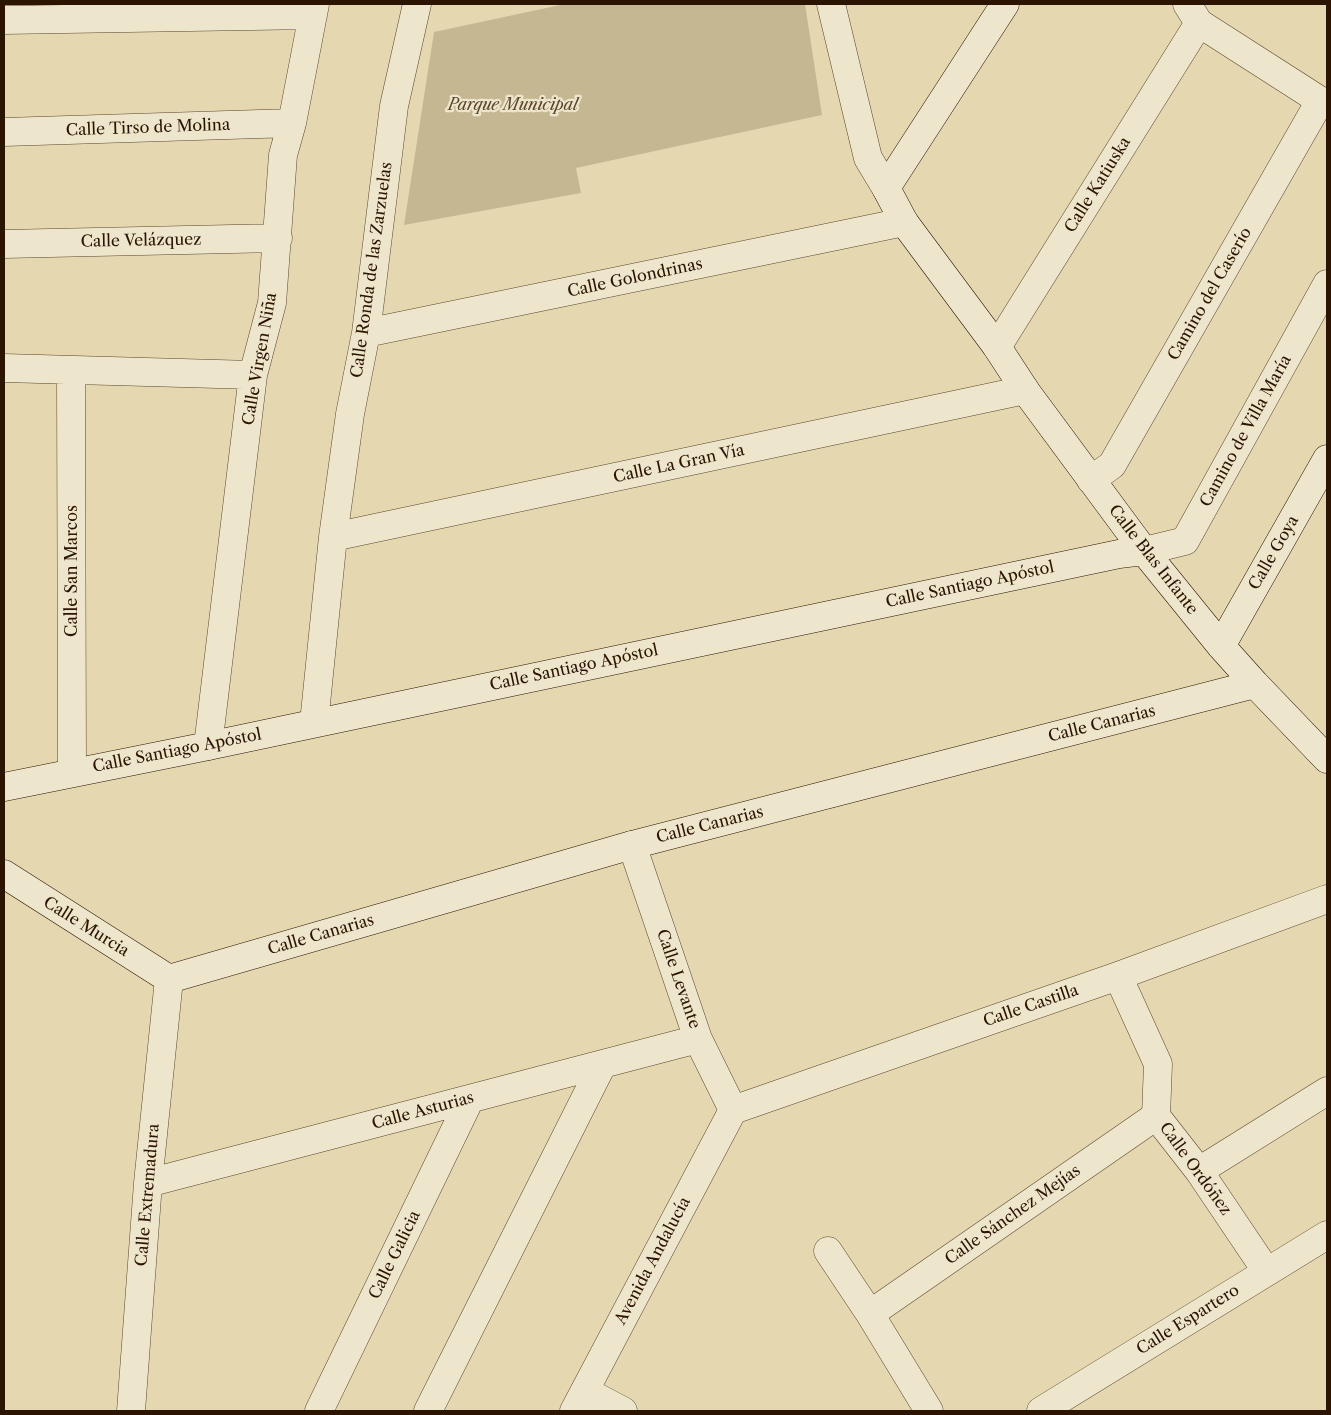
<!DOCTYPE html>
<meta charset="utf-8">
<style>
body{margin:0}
#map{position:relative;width:1331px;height:1415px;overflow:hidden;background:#e5d8b1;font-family:"Libre Caslon Text",serif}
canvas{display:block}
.frame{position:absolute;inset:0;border:5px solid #2c1500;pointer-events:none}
</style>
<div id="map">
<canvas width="1331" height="1415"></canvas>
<div class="frame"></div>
</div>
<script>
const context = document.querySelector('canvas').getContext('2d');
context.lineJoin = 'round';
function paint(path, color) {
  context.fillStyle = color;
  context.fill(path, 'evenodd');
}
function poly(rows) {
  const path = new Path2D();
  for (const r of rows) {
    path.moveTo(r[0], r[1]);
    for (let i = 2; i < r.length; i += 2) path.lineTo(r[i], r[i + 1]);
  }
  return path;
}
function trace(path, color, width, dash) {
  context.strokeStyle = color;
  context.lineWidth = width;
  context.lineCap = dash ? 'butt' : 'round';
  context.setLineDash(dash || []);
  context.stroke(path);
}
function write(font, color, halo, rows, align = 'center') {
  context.font = font + ' "Libre Caslon Text",serif';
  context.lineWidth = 4.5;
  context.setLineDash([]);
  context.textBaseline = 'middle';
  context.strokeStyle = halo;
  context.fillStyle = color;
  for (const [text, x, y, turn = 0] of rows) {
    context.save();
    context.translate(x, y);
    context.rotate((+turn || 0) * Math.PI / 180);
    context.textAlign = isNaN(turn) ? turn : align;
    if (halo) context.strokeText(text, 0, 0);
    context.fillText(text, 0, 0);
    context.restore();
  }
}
const green = poly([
 [565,4,805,4,822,115,576,168,581,193,404,225,434,32]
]);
const street = poly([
 [831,4,868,158,886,188],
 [1187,4,1199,23,1327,105],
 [4,20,313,15],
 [4,132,292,123],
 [4,244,278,238],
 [366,333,904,222],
 [997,347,1199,23],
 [4,368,253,375],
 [71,370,72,772],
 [1091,480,1112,465,1320,101],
 [333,537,1025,390],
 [1144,551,1185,541,1327,284],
 [314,723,333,537,350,414,366,333,394,106,417,4],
 [208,746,253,375,272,303,283,155,292,123,315,4],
 [632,845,698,1039,733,1110],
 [1118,976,1158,1064,1156,1116,1199,1171,1267,1272],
 [733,1110,1118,976,1327,899],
 [1199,1171,1327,1091],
 [148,1183,698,1039],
 [828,1251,870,1314,929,1411],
 [870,1314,1156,1116],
 [585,1391,623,1411],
 [131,1411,148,1183,169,979],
 [319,1411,470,1099],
 [428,1411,602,1065],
 [574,1411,733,1110],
 [1041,1411,1327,1235]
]);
const secondary = poly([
 [1005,4,886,188,904,222,997,347,1025,390,1144,551,1221,646,1255,684,1327,759],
 [1221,646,1327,459],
 [4,787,208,746,1119,554,1144,551],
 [4,874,169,979,632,845,1255,684]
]);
const parkNames = [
 ["Parque Municipal",513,105]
];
const streetNames = [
 ["Calle Tirso de Molina",148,128,-2],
 ["Calle Katiuska",1098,185,-58],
 ["Calle Velázquez",141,241,-1],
 ["Calle Ronda de las Zarzuelas",372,270,-82],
 ["Calle Golondrinas",635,278,-12],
 ["Camino del Caserío",1210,294,-60],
 ["Calle Virgen Niña",260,359,-80],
 ["Camino de Villa María",1246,431,-61],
 ["Calle La Gran Vía",679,464,-12],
 ["Calle Goya",1274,553,-60],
 ["Calle Blas Infante",1153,560,52],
 ["Calle San Marcos",72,571,-90],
 ["Calle Santiago Apóstol",970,585,-12],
 ["Calle Santiago Apóstol",574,668,-12],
 ["Calle Canarias",1102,724,-14],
 ["Calle Santiago Apóstol",177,751,-11],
 ["Calle Canarias",710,825,-14],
 ["Calle Murcia",86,927,32],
 ["Calle Canarias",321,935,-16],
 ["Calle Levante",678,979,71],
 ["Calle Castilla",1031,1006,-19],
 ["Calle Asturias",423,1111,-15],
 ["Calle Ordóñez",1195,1169,54],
 ["Calle Extremadura",148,1195,-85],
 ["Calle Sánchez Mejías",1013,1215,-35],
 ["Calle Galicia",395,1255,-64],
 ["Avenida Andalucía",653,1261,-62],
 ["Calle Espartero",1188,1320,-32]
];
paint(green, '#c6b793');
trace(street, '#5a462c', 29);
trace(secondary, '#2c1500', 29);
trace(street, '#eee6cc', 28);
trace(secondary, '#eee6cc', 28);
write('italic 16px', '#5a462c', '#eee6cc', parkNames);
write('16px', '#2c1500', '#eee6cc', streetNames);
</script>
